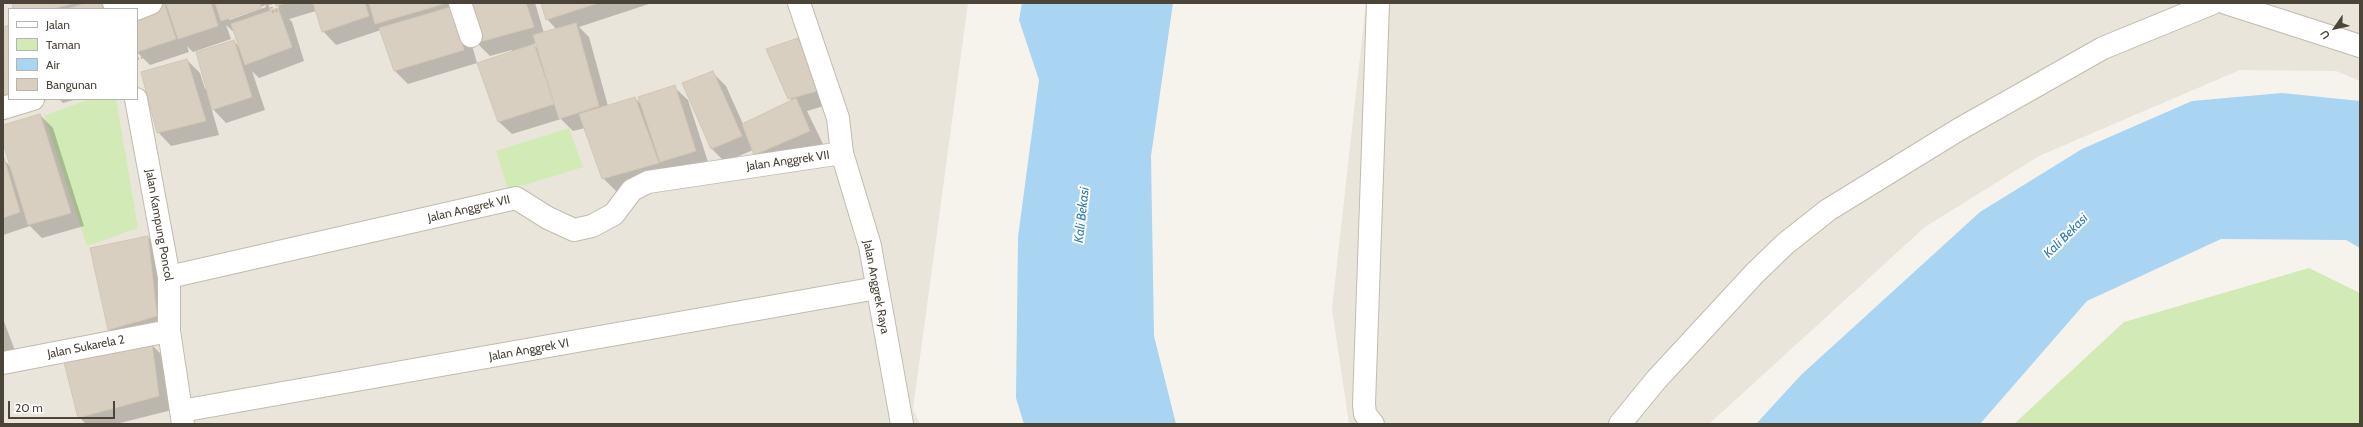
<!DOCTYPE html>
<style>
body{margin:0}
#map{position:relative;width:2363px;height:427px;overflow:hidden;background:#f6f3ec;font-family:Cabin,sans-serif}
canvas{display:block}
.frame{position:absolute;inset:0;border:4px solid #4b4439;pointer-events:none}
.legend{position:absolute;left:8px;top:8px;width:130px;height:92px;box-sizing:border-box;background:#fff;border:1px solid #b7b4b0;margin:0;padding:5px 7px;list-style:none;font-size:12px;color:#4b4439}
.legend li{display:flex;align-items:center;gap:8px;height:20px}
.legend b{width:20px;border:1px solid #b7b4b0}
.north{position:absolute;left:2315px;top:8px;width:40px;height:40px;-webkit-text-stroke:3px #fff;paint-order:stroke;rotate:236deg;font-size:11px;font-weight:700;line-height:16px;text-align:center;color:#4b4439}
.north::after{content:'';display:block;margin:auto;width:14px;height:18px;background:#4b4439;clip-path:polygon(50% 0,100% 100%,50% 72%,0 100%)}
.scale{position:absolute;left:8px;top:401px;width:107px;height:18px;box-sizing:border-box;border:2px solid #4b4439;border-top:0;padding-left:5px;font-size:12px;line-height:14px;white-space:nowrap;color:#4b4439;-webkit-text-stroke:3px #fff;paint-order:stroke}
</style>
<div id="map">
<canvas width="2363" height="427"></canvas>
<div class="frame"></div>
<ul class="legend">
<li><b style="height:5px;background:#fff"></b>Jalan</li>
<li><b style="height:11px;background:#d2eab5"></b>Taman</li>
<li><b style="height:11px;background:#a9d4f2"></b>Air</li>
<li><b style="height:11px;background:#d8cfc1"></b>Bangunan</li>
</ul>
<div class="north">U</div>
<div class="scale">20 m</div>
</div>
<script>
const context = document.querySelector('canvas').getContext('2d');
context.lineJoin = 'round';
function paint(path, color) {
  context.fillStyle = color;
  context.fill(path, 'evenodd');
}
function poly(rows) {
  const path = new Path2D();
  for (const r of rows) {
    path.moveTo(r[0], r[1]);
    for (let i = 2; i < r.length; i += 2) path.lineTo(r[i], r[i + 1]);
  }
  return path;
}
function trace(path, color, width, dash) {
  context.strokeStyle = color;
  context.lineWidth = width;
  context.lineCap = dash ? 'butt' : 'round';
  context.setLineDash(dash || []);
  context.stroke(path);
}
function write(font, color, halo, rows, align = 'center') {
  context.font = font + ' Cabin,sans-serif';
  context.lineWidth = 4;
  context.setLineDash([]);
  context.textBaseline = 'middle';
  context.strokeStyle = halo;
  context.fillStyle = color;
  for (const [text, x, y, turn = 0] of rows) {
    context.save();
    context.translate(x, y);
    context.rotate((+turn || 0) * Math.PI / 180);
    context.textAlign = isNaN(turn) ? turn : align;
    if (halo) context.strokeText(text, 0, 0);
    context.fillText(text, 0, 0);
    context.restore();
  }
}
const residential = poly([
 [3,3,968,3,913,409,920,424,3,424],
 [9,9,137,9,137,99,9,99],
 [1366,3,2360,3,2360,81,2336,71,2240,70,2039,156,1925,227,1709,424,1349,424,1332,309]
]);
const green = poly([
 [90,99,116,99,138,228,87,246,44,116],
 [569,128,583,167,508,190,496,151],
 [2309,268,2360,293,2360,424,2014,424,2124,322]
]);
const water = poly([
 [1022,3,1173,3,1151,156,1154,336,1176,424,1024,424,1016,398,1018,237,1039,80,1019,20],
 [2282,93,2360,101,2360,248,2346,240,2221,239,2087,301,1980,424,1756,424,1801,375,1980,212,2082,149,2192,101]
]);
const shadow = poly([
 [13,3,111,3,113,9,14,9],
 [121,3,164,3,169,8,167,3,268,3,271,12,280,9,276,3,460,3,477,63,408,84,395,71,381,30,336,45,323,31,316,11,289,19,292,22,304,61,259,78,252,71,265,110,226,123,211,107,219,135,171,146,158,132,187,60,200,73,205,89,207,88,234,41,240,48,236,34,226,25,231,39,193,52,187,46,189,52,150,65,137,52,137,9],
 [266,5,266,7,229,20,229,18],
 [466,3,535,3,544,33,557,30,547,19,542,3,652,3,579,27,589,37,608,106,635,98,641,104,674,87,688,100,709,165,617,192,603,178,585,128,573,131,561,119,512,134,498,121,512,50,490,56,477,43],
 [537,43,539,50,533,44],
 [9,26,9,99,50,99,3,114,3,28],
 [798,39,811,52,834,103,807,111,823,144,768,167,753,150,725,162,712,149,684,84,712,72,726,86,743,124,792,102,767,49],
 [59,99,77,99,63,103],
 [40,115,53,128,84,226,42,238,30,226,3,235,3,155,5,161,11,167,3,139,3,126],
 [148,237,161,250,170,329,122,343,108,329],
 [3,319,16,353,3,357],
 [152,345,165,358,172,410,116,424,86,424,79,417]
]);
const building = poly([
 [12,3,75,3,52,9,13,9,12,3],
 [86,3,101,3,103,9,67,9,86,3],
 [157,3,164,3,176,39,137,52,137,10,157,3],
 [166,3,211,3,218,26,178,39,166,3],
 [215,3,260,3,261,8,221,21,215,3],
 [275,3,286,3,276,6,275,3],
 [313,3,365,3,369,16,322,32,313,3],
 [369,3,447,3,375,24,369,3],
 [464,3,526,3,534,27,476,43,464,3],
 [541,3,598,3,546,20,541,3],
 [451,7,464,50,394,71,379,28,451,7],
 [278,8,292,47,245,65,231,24,278,8],
 [576,23,599,106,559,119,533,35,576,23],
 [9,25,9,95,4,96,3,27,9,25],
 [798,38,821,90,788,99,766,49,798,38],
 [234,40,252,97,212,110,196,52,234,40],
 [534,44,554,104,498,122,477,63,534,44],
 [187,59,206,121,157,133,141,72,187,59],
 [713,71,742,136,711,149,682,83,713,71],
 [675,85,696,151,660,162,638,97,675,85],
 [635,97,659,163,602,179,579,114,635,97],
 [796,98,810,131,754,155,742,124,796,98],
 [40,114,71,213,28,225,3,143,3,125,40,114],
 [4,158,20,212,3,218,3,159,4,158],
 [148,236,157,316,108,330,90,248,148,236],
 [152,344,159,396,78,418,64,362,152,344]
]);
const path = poly([
 [270,3,273,12,290,5],
 [137,59,228,33]
]);
const minor = poly([
 [114,3,117,9],
 [460,3,471,36],
 [799,3,838,118,842,153,870,246,902,424],
 [2226,3,2360,46],
 [136,9,151,3],
 [136,99,169,277,169,331,183,424],
 [3,108,33,99],
 [169,277,516,198,548,218,574,230,592,226,614,214,632,190,648,182,842,153],
 [3,363,169,331],
 [181,411,877,288],
 [1373,424,1365,414,1364,404,1378,3],
 [1620,424,1656,380,1755,273,1785,244,1828,210,1958,130,2103,48,2213,3]
]);
const streetNames = [
 ["Jalan Anggrek VII",788,161,-8],
 ["Jalan Anggrek VII",469,209,-13],
 ["Jalan Kampung Poncol",159,225,80],
 ["Jalan Anggrek Raya",876,287,79],
 ["Jalan Sukarela 2",86,347,-11],
 ["Jalan Anggrek VI",529,350,-10]
];
const waterNames = [
 ["Kali Bekasi",1082,215,-84],
 ["Kali Bekasi",2066,236,-45]
];
paint(residential, '#eae5da');
paint(green, '#d2eab5');
paint(water, '#a9d4f2');
paint(shadow, '#0003');
paint(building, '#d8cfc1');
trace(building, '#d3c7b4', 1);
trace(minor, '#c2bbae', 24);
trace(path, '#c4b79f', 2.5, [2, 2]);
trace(minor, '#fff', 22);
write('12px', '#4b4439', '#fff', streetNames);
write('italic 13px', '#2e7ab2', '#fff', waterNames);
</script>
